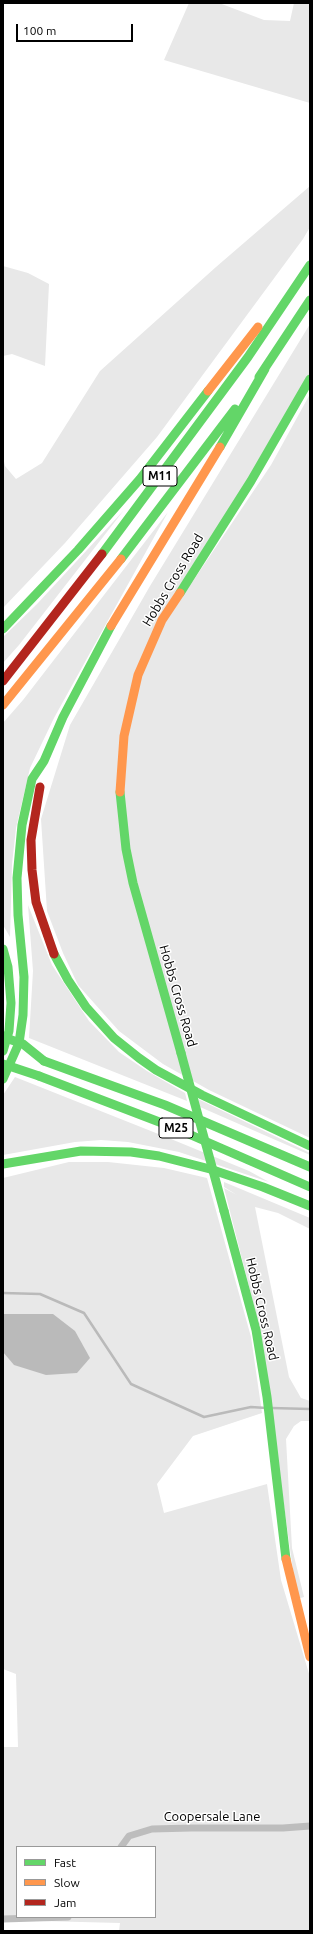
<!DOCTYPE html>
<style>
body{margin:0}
#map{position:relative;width:313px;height:1934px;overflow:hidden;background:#fff;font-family:Ubuntu,sans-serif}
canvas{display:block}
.frame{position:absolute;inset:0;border:4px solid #000;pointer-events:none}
.legend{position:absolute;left:16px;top:1846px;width:140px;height:72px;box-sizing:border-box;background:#fff;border:1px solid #999;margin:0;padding:5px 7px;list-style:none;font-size:12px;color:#000}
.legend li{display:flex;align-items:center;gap:8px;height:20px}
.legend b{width:20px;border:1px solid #999}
.scale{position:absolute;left:16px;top:24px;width:117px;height:18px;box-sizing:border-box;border:2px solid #000;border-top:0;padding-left:5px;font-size:12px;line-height:14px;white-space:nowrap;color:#000;-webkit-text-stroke:3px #fff;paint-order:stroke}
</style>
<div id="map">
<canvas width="313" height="1934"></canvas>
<div class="frame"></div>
<ul class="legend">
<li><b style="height:5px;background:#63d668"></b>Fast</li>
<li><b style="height:5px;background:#ff974d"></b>Slow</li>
<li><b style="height:5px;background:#b3261e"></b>Jam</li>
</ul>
<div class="scale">100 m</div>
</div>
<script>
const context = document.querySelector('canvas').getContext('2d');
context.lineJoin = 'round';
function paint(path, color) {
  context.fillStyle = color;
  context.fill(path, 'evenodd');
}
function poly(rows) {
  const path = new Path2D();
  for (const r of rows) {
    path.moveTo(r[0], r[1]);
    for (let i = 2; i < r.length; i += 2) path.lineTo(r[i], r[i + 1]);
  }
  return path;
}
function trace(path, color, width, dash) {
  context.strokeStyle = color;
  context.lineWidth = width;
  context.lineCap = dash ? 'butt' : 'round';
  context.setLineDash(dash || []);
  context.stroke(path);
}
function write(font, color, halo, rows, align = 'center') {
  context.font = font + ' Ubuntu,sans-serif';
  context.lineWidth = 3;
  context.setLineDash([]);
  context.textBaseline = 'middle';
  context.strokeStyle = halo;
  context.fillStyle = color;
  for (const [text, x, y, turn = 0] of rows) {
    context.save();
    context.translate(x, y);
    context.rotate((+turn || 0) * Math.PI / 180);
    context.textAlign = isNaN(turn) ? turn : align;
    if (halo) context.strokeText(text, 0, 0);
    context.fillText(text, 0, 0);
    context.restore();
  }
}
const green = poly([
 [189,3,219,3,264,20,290,21,294,3,310,3,310,103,164,60],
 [310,186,310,227,303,239,157,437,65,543,3,608,3,457,5,466,16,479,42,463,100,371,216,267],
 [3,266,28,273,49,284,45,366,12,354,3,356],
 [310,324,310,378,189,587,271,465,310,394,310,1138,209,1090,163,1064,119,1031,78,985,63,953,47,911,41,819,70,725,150,586],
 [124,510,19,645,3,663,3,637,37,604],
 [168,512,54,718,30,768,16,828,12,864,10,937,3,925,3,723,23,700],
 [28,905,52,965,89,1021,119,1052,147,1071,185,1093,187,1101,29,1038,33,971],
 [15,1077,171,1139,249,1171,269,1182,179,1152,128,1142,101,1140,75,1142,3,1155,3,1095],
 [198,1099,310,1153,310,1155,200,1107],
 [69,1162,108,1162,164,1168,207,1178,251,1337,262,1413,193,1436,157,1484,164,1513,267,1484,281,1580,310,1677,310,1931,119,1931,120,1923,3,1920,3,1747,18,1747,16,1674,3,1669,3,1178],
 [17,1847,155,1847,155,1917,17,1917],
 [224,1182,310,1218,310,1229,278,1213,255,1207,289,1377,301,1398,310,1401,310,1421,301,1421,294,1426,286,1439,292,1548,304,1597,297,1599,259,1326,224,1188,237,1195,224,1187]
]);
const water = poly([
 [3,1314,53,1314,75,1331,90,1358,77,1373,46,1375,14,1365,3,1352]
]);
const stream = poly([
 [3,1293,40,1294,84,1313,131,1384,204,1417,251,1407,266,1408],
 [271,1408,310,1409]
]);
const street = poly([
 [121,1847,129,1836,152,1829,191,1828,283,1828,310,1826],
 [3,1919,68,1917]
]);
const fast = poly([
 [259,377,310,300],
 [220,447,265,369],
 [102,554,248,357,310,265],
 [121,559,235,409],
 [180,593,251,481,310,379],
 [3,629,78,550,140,479,208,391],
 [120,792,126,849,133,883,181,1053],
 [3,949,8,967,11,1003,9,1031,3,1051],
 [54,954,68,980,86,1007,114,1038,139,1058,156,1070,202,1095,310,1146],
 [44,1061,165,1105,310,1167],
 [39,1076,175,1128,310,1187],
 [3,1079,19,1043,23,1015,24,977,18,915,17,878,22,825,32,779,44,761,63,717,111,626],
 [3,1164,81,1151,131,1152,159,1156,210,1169,263,1187,310,1206],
 [224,1211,256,1330,267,1397,286,1559]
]);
const slow = poly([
 [208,391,258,327],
 [111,626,220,447],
 [3,705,121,559],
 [120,792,124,736,138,675,162,620,180,593],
 [286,1559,310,1657]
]);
const jam = poly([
 [3,681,102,554],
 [40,787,31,840,32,870,36,902,54,954]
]);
const fastBridge = poly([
 [3,1037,23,1044,44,1061],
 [181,1053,224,1211],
 [3,1064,39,1076]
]);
const shields = [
 [160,476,34],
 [176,1128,34]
];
const shieldNames = [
 ["M11",160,476],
 ["M25",176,1128]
];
const streetNames = [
 ["Hobbs Cross Road",173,580,-59],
 ["Hobbs Cross Road",178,996,74],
 ["Hobbs Cross Road",262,1309,77],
 ["Coopersale Lane",212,1817]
];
paint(green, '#e8e8e8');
paint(water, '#bababa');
trace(stream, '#bababa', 2.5);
trace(street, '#bdbdbd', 7);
trace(fast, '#63d668', 9);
trace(slow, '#ff974d', 9);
trace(jam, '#b3261e', 9);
trace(fastBridge, '#63d668', 9);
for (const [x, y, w] of shields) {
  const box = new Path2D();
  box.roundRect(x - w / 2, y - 10, w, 20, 3);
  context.fillStyle = '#fff';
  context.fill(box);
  trace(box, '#000', 1);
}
write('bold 12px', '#000', null, shieldNames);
write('13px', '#000', '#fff', streetNames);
</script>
